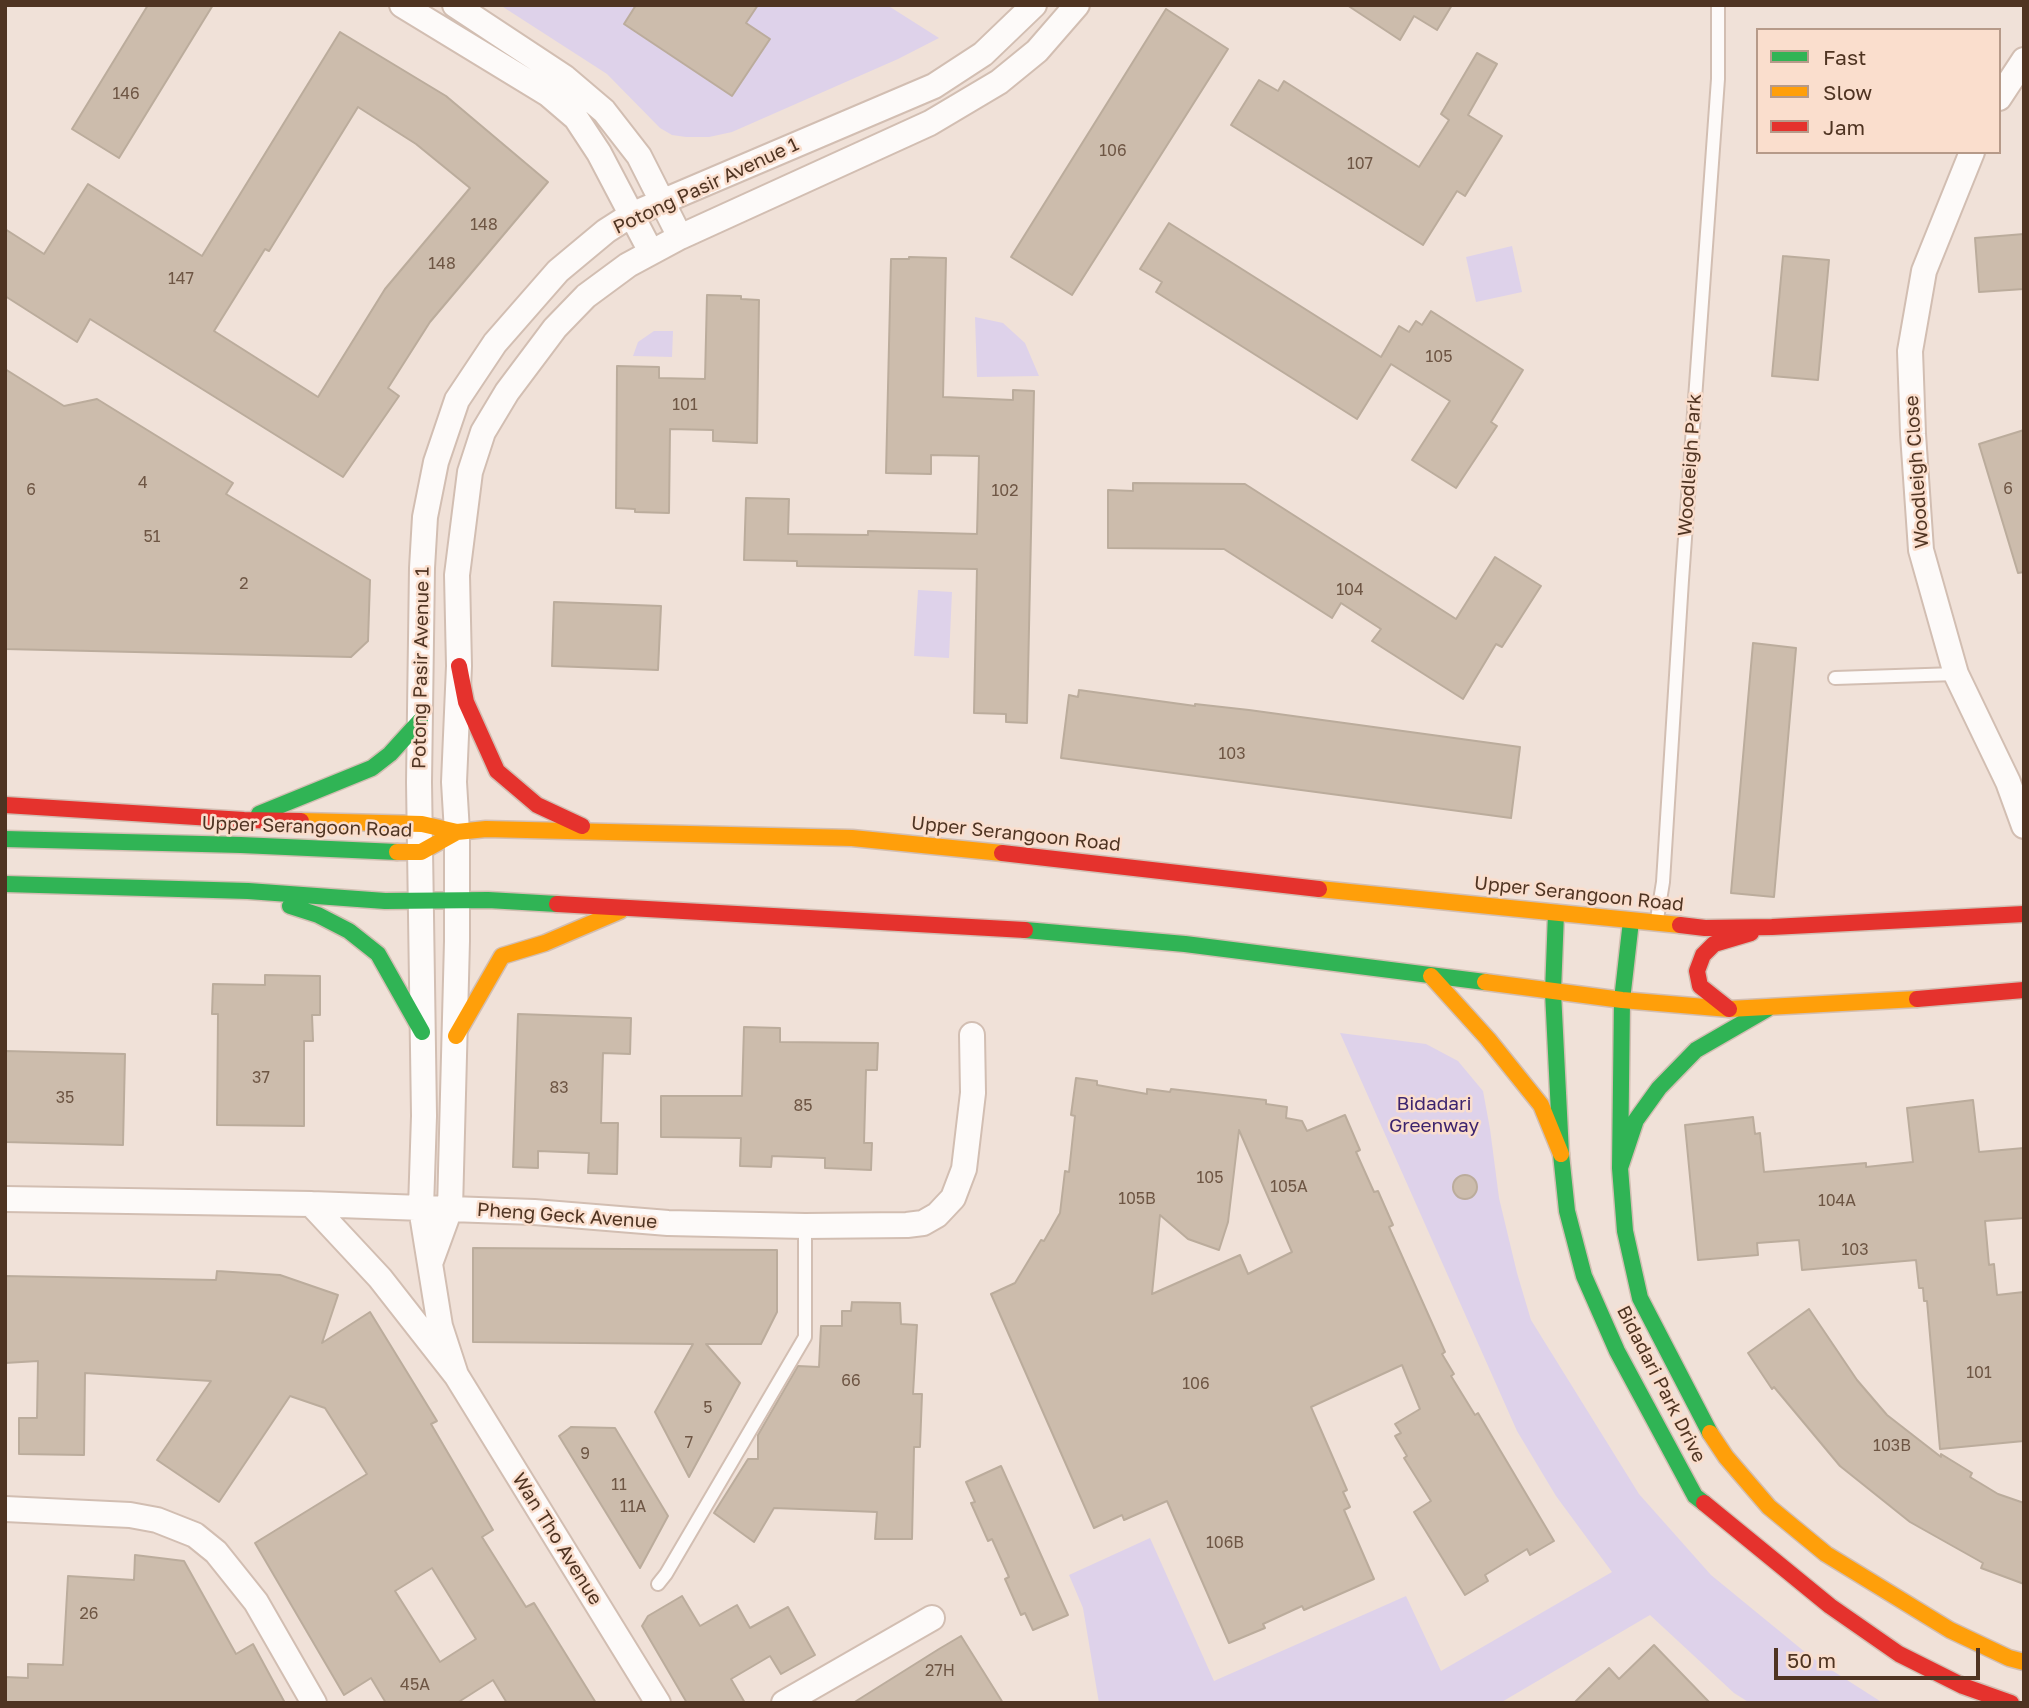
<!DOCTYPE html>
<style>
body{margin:0}
#map{position:relative;width:2029px;height:1708px;overflow:hidden;background:#f0e1d8;font-family:"Golos Text",sans-serif}
canvas{display:block}
.frame{position:absolute;inset:0;border:7px solid #4f3422;pointer-events:none}
.legend{position:absolute;left:1756px;top:28px;width:245px;height:126px;box-sizing:border-box;background:#fadecd;border:2px solid #b69a89;margin:0;padding:9px 12px;list-style:none;font-size:21px;color:#4f3422}
.legend li{display:flex;align-items:center;gap:14px;height:35px}
.legend b{width:35px;border:2px solid #b69a89}
.scale{position:absolute;left:1774px;top:1648px;width:206px;height:32px;box-sizing:border-box;border:4px solid #4f3422;border-top:0;padding-left:9px;font-size:21px;line-height:24px;white-space:nowrap;color:#4f3422;-webkit-text-stroke:5px #fadecd;paint-order:stroke}
</style>
<div id="map">
<canvas width="2029" height="1708"></canvas>
<div class="frame"></div>
<ul class="legend">
<li><b style="height:9px;background:#30b455"></b>Fast</li>
<li><b style="height:9px;background:#ff9f0a"></b>Slow</li>
<li><b style="height:9px;background:#e5322d"></b>Jam</li>
</ul>
<div class="scale">50 m</div>
</div>
<script>
const context = document.querySelector('canvas').getContext('2d');
context.lineJoin = 'round';
function paint(path, color) {
  context.fillStyle = color;
  context.fill(path, 'evenodd');
}
function poly(rows) {
  const path = new Path2D();
  for (const r of rows) {
    if (r.length === 3) {
      path.moveTo(r[0] + r[2], r[1]);
      path.arc(r[0], r[1], r[2], 0, 2 * Math.PI);
      continue;
    }
    path.moveTo(r[0], r[1]);
    for (let i = 2; i < r.length; i += 2) path.lineTo(r[i], r[i + 1]);
  }
  return path;
}
function trace(path, color, width, dash) {
  context.strokeStyle = color;
  context.lineWidth = width;
  context.lineCap = dash ? 'butt' : 'round';
  context.setLineDash(dash || []);
  context.stroke(path);
}
function write(font, color, halo, rows, align = 'center') {
  context.font = font + ' "Golos Text",sans-serif';
  context.lineWidth = 5;
  context.setLineDash([]);
  context.textBaseline = 'middle';
  context.strokeStyle = halo;
  context.fillStyle = color;
  for (const [text, x, y, turn = 0] of rows) {
    context.save();
    context.translate(x, y);
    context.rotate((+turn || 0) * Math.PI / 180);
    context.textAlign = isNaN(turn) ? turn : align;
    if (halo) context.strokeText(text, 0, 0);
    context.fillText(text, 0, 0);
    context.restore();
  }
}
const green = poly([
 [500,5,887,5,939,38,898,59,732,132,709,137,686,137,672,135,660,128,607,74],
 [1512,246,1522,292,1476,302,1466,257],
 [975,317,1003,323,1025,343,1039,376,977,377],
 [654,331,673,331,672,357,633,356,638,342],
 [918,590,952,592,949,658,914,656],
 [1340,1033,1426,1044,1458,1061,1483,1091,1490,1129,1499,1198,1517,1273,1531,1320,1639,1494,1711,1575,1811,1657,1883,1703,1750,1703,1734,1693,1650,1615,1500,1703,1099,1703,1083,1608,1069,1575,1150,1538,1214,1681,1406,1596,1441,1671,1612,1572,1556,1496,1517,1431]
]);
const building = poly([
 [148,5,213,5,119,158,72,129,148,5],
 [636,5,758,5,746,23,770,39,732,96,624,24,636,5],
 [1347,5,1452,5,1437,30,1414,16,1400,40,1347,5],
 [1166,9,1228,49,1072,295,1011,257,1166,9],
 [340,32,446,96,548,182,430,322,388,388,399,396,343,477,90,319,77,342,5,296,5,229,44,254,88,184,202,256,340,32],
 [358,107,416,144,470,188,385,289,318,397,214,331,265,249,269,251,358,107],
 [1477,53,1497,64,1468,115,1502,136,1465,196,1457,191,1423,245,1231,125,1259,80,1278,91,1284,81,1419,167,1449,120,1441,114,1477,53],
 [1169,223,1381,357,1399,326,1409,332,1416,321,1422,325,1431,311,1523,370,1491,422,1497,426,1456,488,1412,460,1450,401,1391,364,1357,419,1156,292,1162,282,1140,269,1169,223],
 [2024,234,2024,289,1979,292,1975,238,2024,234],
 [1783,256,1829,260,1818,380,1772,376,1783,256],
 [909,257,946,258,943,397,1013,400,1013,390,1034,391,1027,723,1006,722,1006,714,974,713,977,569,797,566,797,561,744,560,746,498,789,499,788,534,868,535,868,531,977,534,979,456,931,455,931,474,886,473,891,259,909,259,909,257],
 [707,295,741,296,741,299,759,300,757,443,713,441,713,430,670,429,669,513,635,512,635,509,616,508,617,366,659,367,659,378,705,379,707,295],
 [5,369,64,406,97,399,233,483,226,494,370,580,368,641,351,657,5,649,5,369],
 [2024,430,2024,572,2018,573,1979,444,2024,430],
 [1133,483,1245,484,1456,619,1495,557,1541,586,1502,647,1496,644,1463,699,1372,641,1381,629,1341,603,1332,618,1224,549,1108,548,1108,490,1133,491,1133,483],
 [554,602,661,606,658,670,552,666,554,602],
 [1753,643,1796,648,1774,897,1731,893,1753,643],
 [1079,690,1195,706,1195,704,1249,710,1520,747,1511,818,1061,758,1069,695,1078,697,1079,690],
 [265,975,320,976,320,1015,312,1015,313,1041,304,1041,304,1126,217,1125,218,1014,212,1014,213,984,265,985,265,975],
 [518,1014,631,1018,630,1054,603,1053,601,1123,618,1123,617,1174,588,1173,589,1153,538,1151,538,1168,513,1167,518,1014],
 [744,1027,780,1028,780,1042,878,1043,877,1070,866,1070,864,1143,872,1143,871,1170,825,1168,825,1158,772,1156,771,1167,740,1166,741,1138,661,1137,661,1096,742,1096,744,1027],
 [5,1051,125,1054,123,1145,5,1142,5,1051],
 [1076,1078,1097,1081,1097,1085,1147,1094,1147,1089,1170,1092,1171,1089,1266,1100,1266,1104,1287,1107,1286,1118,1302,1121,1307,1131,1345,1115,1360,1150,1356,1152,1374,1192,1378,1191,1393,1225,1389,1227,1445,1352,1442,1354,1454,1374,1451,1376,1475,1415,1478,1413,1554,1541,1530,1555,1527,1549,1485,1575,1488,1581,1465,1595,1414,1512,1431,1501,1404,1458,1407,1456,1395,1436,1401,1433,1395,1424,1420,1409,1402,1365,1311,1407,1347,1490,1343,1492,1350,1507,1344,1510,1374,1579,1304,1610,1302,1606,1263,1624,1265,1628,1229,1643,1167,1501,1124,1520,1122,1515,1094,1528,991,1294,1015,1283,1041,1240,1044,1241,1060,1213,1065,1171,1069,1172,1075,1116,1071,1115,1076,1078],
 [1239,1130,1292,1252,1248,1274,1240,1255,1152,1294,1160,1215,1188,1239,1219,1250,1228,1222,1239,1130],
 [1973,1100,1979,1152,2024,1148,2024,1218,1985,1221,1989,1265,1994,1264,1997,1295,2024,1292,2024,1441,1940,1449,1927,1301,1924,1301,1923,1288,1919,1288,1916,1260,1802,1270,1799,1240,1757,1243,1758,1255,1698,1260,1685,1125,1753,1117,1755,1134,1760,1133,1764,1172,1866,1163,1866,1167,1913,1162,1907,1108,1973,1100],
 [1465,1187,12],
 [473,1248,777,1250,777,1312,761,1344,706,1344,740,1383,689,1477,655,1412,693,1344,473,1342,473,1248],
 [217,1271,280,1275,338,1295,322,1343,370,1312,437,1421,431,1424,493,1530,482,1537,526,1607,534,1603,596,1703,507,1703,493,1680,457,1703,386,1703,371,1678,344,1695,255,1543,367,1474,325,1408,290,1396,219,1502,157,1460,211,1381,85,1373,84,1455,19,1454,19,1418,37,1418,38,1361,5,1363,5,1276,216,1280,217,1271],
 [432,1568,476,1639,440,1662,395,1591,432,1568],
 [852,1302,900,1303,901,1324,917,1325,913,1394,922,1394,920,1447,914,1447,912,1539,875,1539,877,1512,774,1508,754,1542,714,1513,748,1459,758,1459,758,1435,798,1366,819,1367,821,1326,842,1326,842,1311,851,1311,852,1302],
 [1809,1309,1857,1380,1887,1415,1941,1457,1941,1454,1972,1473,1970,1477,1998,1494,2024,1503,2024,1584,1981,1568,1983,1563,1910,1522,1840,1466,1774,1387,1772,1389,1748,1353,1809,1309],
 [571,1427,615,1428,668,1516,640,1568,559,1436,571,1427],
 [1001,1466,1068,1615,1033,1630,1025,1613,1021,1615,1005,1579,1009,1577,992,1539,988,1541,971,1503,975,1502,966,1482,1001,1466],
 [135,1555,184,1561,236,1654,253,1644,285,1703,5,1703,5,1677,28,1678,28,1664,63,1665,68,1576,134,1580,135,1555],
 [682,1596,700,1626,737,1605,750,1628,788,1607,815,1655,781,1674,770,1656,731,1679,745,1703,687,1703,642,1626,648,1616,682,1596],
 [961,1636,1003,1703,853,1703,939,1649,961,1636],
 [1654,1645,1710,1703,1574,1703,1609,1668,1619,1679,1654,1645]
]);
const lane = poly([
 [1835,678,1956,674],
 [1657,919,1663,882,1682,580,1718,79,1718,5],
 [658,1584,666,1574,805,1337,805,1226]
]);
const street = poly([
 [402,5,548,94,576,118,599,153,651,252],
 [455,5,564,77,604,111,639,156,680,237],
 [1999,98,2024,60],
 [1972,152,1924,271,1910,351,1913,434,1921,550,1956,674,2008,782,2024,826],
 [5,1199,311,1204,534,1212,668,1223,805,1226,907,1225,923,1223,937,1215,953,1198,964,1169,973,1093,972,1035],
 [311,1204,380,1278,456,1375,658,1703],
 [431,1261,450,1209,457,941,457,832,454,782,459,666,457,575,470,472,483,432,507,392,555,328,586,296,628,265,680,237,930,123,999,82,1037,51,1077,5],
 [456,1375,440,1326,421,1208,424,1116,419,782,422,568,425,517,436,462,457,400,495,343,558,271,606,231,631,215,934,86,983,54,1034,5],
 [5,1509,130,1515,157,1520,195,1535,216,1552,256,1602,314,1703],
 [784,1703,932,1618]
]);
const fast = poly([
 [259,814,372,768,390,754,420,721],
 [5,839,241,845,397,852],
 [5,884,248,891,385,901,488,900,557,904],
 [290,906,318,915,349,931,378,954,422,1032],
 [1556,913,1553,992,1561,1154,1567,1211,1584,1276,1617,1351,1695,1496,1704,1503],
 [1631,921,1622,1000,1620,1168,1625,1231,1640,1298,1710,1433],
 [1025,930,1185,944,1485,982],
 [1620,1168,1636,1120,1659,1088,1696,1050,1767,1009]
]);
const slow = poly([
 [301,821,422,824,457,832],
 [397,852,421,852,457,832,486,829,852,838,1002,853],
 [1319,889,1680,925],
 [1431,976,1488,1039,1541,1105,1561,1154],
 [1485,982,1622,1000,1729,1009,1917,999],
 [456,1036,502,956,545,943,620,911],
 [1710,1433,1726,1457,1769,1507,1826,1554,1950,1630,2009,1658,2024,1662]
]);
const jam = poly([
 [459,666,466,702,497,771,537,805,582,826],
 [5,805,244,820,301,821],
 [1002,853,1319,889],
 [557,904,1025,930],
 [1680,925,1705,928,1772,927,2024,914],
 [1917,999,2024,990],
 [1729,1009,1700,986,1697,971,1703,955,1714,944,1751,933],
 [1704,1503,1830,1606,1899,1654,1963,1686,2011,1703]
]);
const numberNames = [
 ["146",126,94],
 ["106",1113,151],
 ["107",1360,164],
 ["148",484,225],
 ["148",442,264],
 ["147",181,279],
 ["105",1439,357],
 ["101",685,405],
 ["4",143,483],
 ["6",2008,489],
 ["6",31,490],
 ["102",1005,491],
 ["51",152,537],
 ["2",244,584],
 ["104",1350,590],
 ["103",1232,754],
 ["37",261,1078],
 ["83",559,1088],
 ["35",65,1098],
 ["85",803,1106],
 ["105",1210,1178],
 ["105A",1289,1187],
 ["105B",1137,1199],
 ["104A",1837,1201],
 ["103",1855,1250],
 ["101",1979,1373],
 ["66",851,1381],
 ["106",1196,1384],
 ["5",708,1408],
 ["7",689,1443],
 ["103B",1892,1446],
 ["9",585,1454],
 ["11",619,1485],
 ["11A",633,1507],
 ["106B",1225,1543],
 ["26",89,1614],
 ["27H",940,1671],
 ["45A",415,1685]
];
const streetNames = [
 ["Potong Pasir Avenue 1",706,186,-25],
 ["Woodleigh Park",1690,465,-86],
 ["Woodleigh Close",1917,472,-94],
 ["Potong Pasir Avenue 1",421,668,-89],
 ["Upper Serangoon Road",307,827,2],
 ["Upper Serangoon Road",1016,834,6],
 ["Upper Serangoon Road",1579,894,6],
 ["Pheng Geck Avenue",567,1216,4],
 ["Bidadari Park Drive",1661,1384,63],
 ["Wan Tho Avenue",557,1539,58]
];
const parkNames = [
 ["Bidadari",1434,1104],
 ["Greenway",1434,1126]
];
paint(green, '#ded2ea');
paint(building, '#ccbcac');
trace(building, '#bbac9c', 2);
trace(lane, '#d2beb2', 16);
trace(street, '#d2beb2', 28);
trace(fast, '#d2beb2', 19);
trace(slow, '#d2beb2', 19);
trace(jam, '#d2beb2', 19);
trace(lane, '#fdfaf9', 12);
trace(street, '#fdfaf9', 24);
trace(fast, '#30b455', 16);
trace(slow, '#ff9f0a', 16);
trace(jam, '#e5322d', 16);
write('16px', '#6e5644', null, numberNames);
write('19px', '#4f3422', '#fadecd', streetNames);
write('19px', '#3c246e', '#fadecd', parkNames);
</script>
